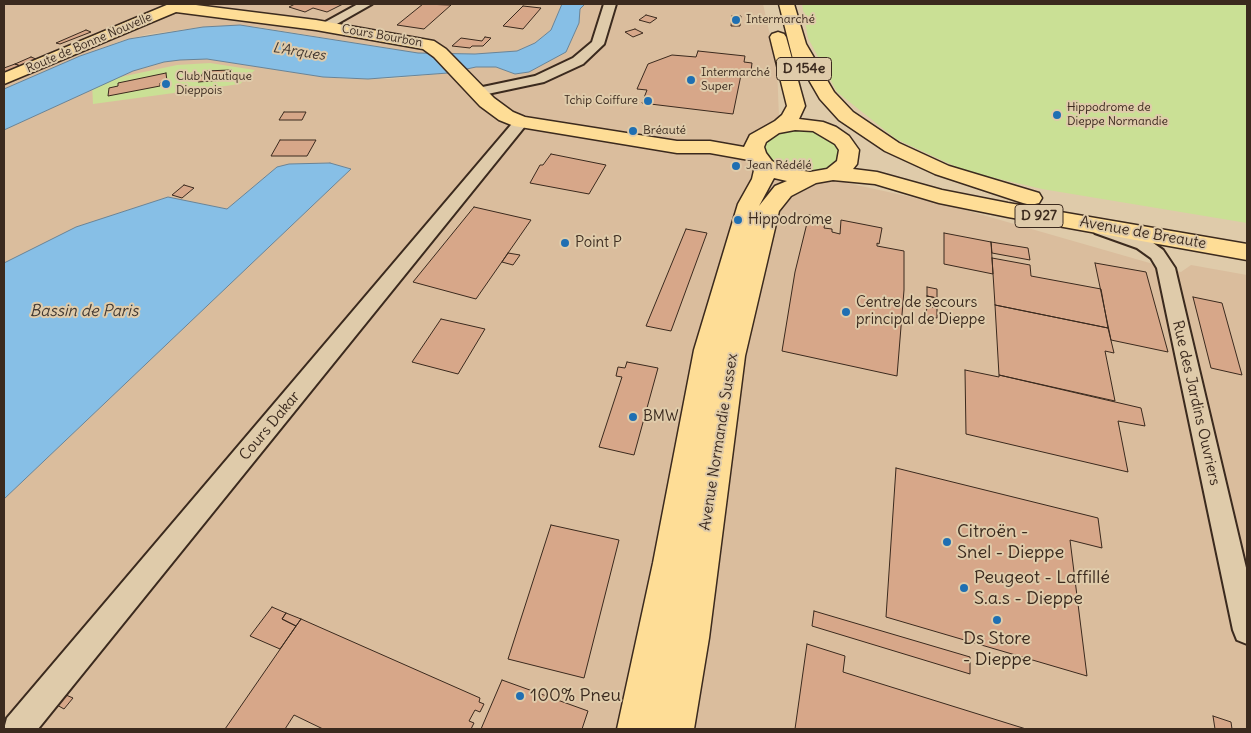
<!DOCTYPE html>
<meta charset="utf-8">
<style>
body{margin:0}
#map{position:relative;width:1251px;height:733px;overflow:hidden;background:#dfcbaa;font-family:Delius,sans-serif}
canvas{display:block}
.frame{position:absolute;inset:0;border:5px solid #3b2a1e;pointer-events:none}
</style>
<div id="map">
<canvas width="1251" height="733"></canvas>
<div class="frame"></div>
</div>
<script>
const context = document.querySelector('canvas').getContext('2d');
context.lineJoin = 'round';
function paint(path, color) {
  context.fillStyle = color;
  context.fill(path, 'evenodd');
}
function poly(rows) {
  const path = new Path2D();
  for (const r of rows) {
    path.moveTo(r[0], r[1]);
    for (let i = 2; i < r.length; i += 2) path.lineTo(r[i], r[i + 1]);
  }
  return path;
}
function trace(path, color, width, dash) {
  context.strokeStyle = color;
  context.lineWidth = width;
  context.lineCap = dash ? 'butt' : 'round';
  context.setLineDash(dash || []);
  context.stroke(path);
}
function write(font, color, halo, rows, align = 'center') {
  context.font = font + ' Delius,sans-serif';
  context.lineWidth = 4;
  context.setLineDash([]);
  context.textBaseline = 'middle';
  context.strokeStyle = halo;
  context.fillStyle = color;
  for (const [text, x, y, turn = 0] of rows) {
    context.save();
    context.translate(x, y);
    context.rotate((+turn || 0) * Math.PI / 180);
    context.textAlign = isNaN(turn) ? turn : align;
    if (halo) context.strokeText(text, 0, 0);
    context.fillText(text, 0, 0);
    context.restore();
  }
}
const built = poly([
 [4,4,562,4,551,30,535,43,517,51,475,54,418,53,252,26,203,27,149,34,121,41,80,56,4,89],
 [585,4,763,4,777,66,779,118,847,183,948,205,1181,272,1191,265,1247,275,1247,729,4,729,4,499,351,169,330,163,277,167,227,209,168,197,76,227,4,263,4,130,133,71,164,62,194,58,207,59,323,77,350,79,389,79,448,73,476,67,496,67,515,74,529,72,566,52,579,23,580,9]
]);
const green = poly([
 [802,4,1247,4,1247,223,1042,189,965,171,896,139,837,92,808,38],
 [210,63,255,70,240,84,93,104,92,83,177,65],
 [786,129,810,130,830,137,843,155,831,168,815,172,807,172,782,166,769,158,764,149,764,145,765,140]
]);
const water = poly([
 [562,4,585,4,580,9,579,23,566,52,529,72,515,74,496,67,476,67,448,73,368,79,323,77,207,59,180,60,164,62,133,71,4,130,4,89,80,56,129,39,203,27,240,25,418,53,475,54,517,51,535,43,551,30,562,4],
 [330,163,351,169,4,499,4,263,76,227,168,197,227,209,277,167,289,164,330,163]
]);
const building = poly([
 [295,4,343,4,327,12,313,8,305,12,289,7,295,4],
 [423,4,451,5,424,29,397,25,423,4],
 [523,6,541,8,523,29,503,26,523,6],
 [646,15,657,18,650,23,639,20,646,15],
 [732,16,741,16,740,26,731,26,732,16],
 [635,29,643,33,633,37,625,32,635,29],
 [86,30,91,32,60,44,56,43,86,30],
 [485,37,491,38,483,46,472,46,470,48,452,46,461,38,482,41,485,37],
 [698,51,745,56,744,62,752,63,751,71,742,70,733,114,642,103,647,90,637,89,648,64,672,55,696,57,698,51],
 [31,57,36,59,20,66,15,64,31,57],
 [15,64,21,66,7,72,4,71,4,68,15,64],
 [231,70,226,80,198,82,204,71,231,70],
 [166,73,167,81,160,83,160,86,108,96,109,88,118,86,118,83,166,73],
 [284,112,306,112,302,120,279,120,284,112],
 [280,140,316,140,307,156,271,156,280,140],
 [551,154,606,165,589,194,530,183,540,165,543,165,551,154],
 [184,185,194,188,182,198,172,195,184,185],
 [474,207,531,220,476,299,413,282,474,207],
 [809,215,826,218,824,228,832,229,832,232,840,234,841,220,882,228,879,244,877,243,877,246,904,251,904,290,897,376,782,351,795,272,809,215],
 [686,229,707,233,671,331,646,326,686,229],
 [944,233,991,242,993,274,944,264,944,233],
 [991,242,1028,248,1030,260,992,253,991,242],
 [508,253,520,255,513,265,502,262,508,253],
 [992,258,1030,265,1031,276,1101,289,1108,328,995,305,992,258],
 [1095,263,1146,272,1168,352,1111,340,1095,263],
 [927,287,937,289,937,298,927,296,927,287],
 [927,296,937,298,937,308,927,306,927,296],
 [1193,297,1222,303,1242,375,1211,368,1193,297],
 [995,305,1108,328,1114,353,1105,351,1115,401,999,375,995,305],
 [927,306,937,308,937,318,926,316,927,306],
 [441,319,485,329,458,374,412,362,441,319],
 [627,362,658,368,634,455,599,447,622,377,616,376,618,367,625,368,627,362],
 [965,370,999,377,999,375,1141,408,1145,426,1118,421,1128,472,966,434,965,370],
 [896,468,1098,518,1102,548,1070,540,1087,676,886,617,896,468],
 [551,525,619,540,584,678,508,659,551,525],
 [272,607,286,613,282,619,296,626,280,649,250,636,272,607],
 [814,611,970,657,970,674,812,626,814,611],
 [286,613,301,619,296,626,282,619,286,613],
 [301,619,480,698,479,702,484,704,480,712,475,710,469,721,474,723,471,729,323,729,294,715,285,729,225,729,301,619],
 [807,644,845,656,843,672,1026,729,795,729,807,644],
 [502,680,588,711,582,729,481,729,502,680],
 [66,695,73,698,64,709,57,705,66,695],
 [1213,716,1231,722,1232,729,1215,729,1213,716]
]);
const minor = poly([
 [358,4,372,4,328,29,320,29,318,26,358,4],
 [604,4,616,4,604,44,583,64,544,82,478,96,471,92,473,89,535,76,573,58,592,42,604,4],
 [521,118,526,119,528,122,526,125,38,729,4,729,7,718,516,119,521,118],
 [1101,223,1149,240,1163,250,1175,268,1247,572,1247,644,1237,640,1233,630,1157,268,1151,258,1137,248,1095,233,1092,229,1095,225,1101,223]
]);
const major = poly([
 [169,4,188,4,316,20,434,41,446,49,494,98,513,112,525,117,677,141,710,141,744,147,750,135,775,121,782,115,787,106,770,37,772,34,778,32,784,34,786,37,805,106,799,119,823,122,836,127,849,136,859,150,857,164,853,169,877,172,942,190,1008,203,1247,244,1247,260,1008,217,939,203,875,184,833,180,816,183,791,196,779,211,745,356,709,638,694,729,617,729,653,563,694,350,738,204,752,179,755,166,749,160,710,153,677,153,514,126,499,120,480,106,434,57,423,49,316,30,176,12,4,84,4,73,169,4],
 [795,130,813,131,835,144,839,150,837,161,827,169,810,172,786,168,772,161,766,153,764,147,766,142,779,133,795,130],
 [774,178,787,181,775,186,759,206,774,178],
 [779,4,794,4,806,44,834,92,853,112,899,143,949,166,1039,193,1042,198,1039,203,1031,205,1023,203,935,174,885,151,839,120,820,99,802,68,797,67,794,63,779,4]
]);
const markers = [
 [736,20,5,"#1f6fb2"],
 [691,80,5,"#1f6fb2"],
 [166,84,5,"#1f6fb2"],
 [648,101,5,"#1f6fb2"],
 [1057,115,5,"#1f6fb2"],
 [633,131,5,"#1f6fb2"],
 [736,166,5,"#1f6fb2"],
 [738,220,5,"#1f6fb2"],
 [565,243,5,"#1f6fb2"],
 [846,312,5,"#1f6fb2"],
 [633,417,5,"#1f6fb2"],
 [947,542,5,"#1f6fb2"],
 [964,588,5,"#1f6fb2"],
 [997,620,5,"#1f6fb2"],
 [520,696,5,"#1f6fb2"]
];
const farPoinames = [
 ["Intermarché",746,20],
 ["Intermarché",701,73],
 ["Super",701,87],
 ["Club Nautique",176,77],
 ["Dieppois",176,91],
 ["Tchip Coiffure",638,101,"right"],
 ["Hippodrome de",1067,108],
 ["Dieppe Normandie",1067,122],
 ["Bréauté",643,131],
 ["Jean Rédélé",746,166]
];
const farStreetnames = [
 ["Cours Bourbon",382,36,10],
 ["Route de Bonne Nouvelle",89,43,-23]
];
const farWaternames = [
 ["L'Arques",299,52,9]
];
const shields = [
 [804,69,55],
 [1039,216,48]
];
const shieldNames = [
 ["D 154e",804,69],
 ["D 927",1039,216]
];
const poiNames = [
 ["Hippodrome",748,220],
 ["Point P",575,243],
 ["Centre de secours",856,303],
 ["principal de Dieppe",856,320],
 ["BMW",643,417]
];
const streetNames = [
 ["Avenue de Breaute",1143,233,10],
 ["Rue des Jardins Ouvriers",1196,403,77],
 ["Cours Dakar",270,426,-50],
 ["Avenue Normandie Sussex",719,442,-81]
];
const waterNames = [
 ["Bassin de Paris",84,311]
];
const nearPoinames = [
 ["Citroën -",957,532],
 ["Snel - Dieppe",957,553],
 ["Peugeot - Laffillé",974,578],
 ["S.a.s - Dieppe",974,599],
 ["Ds Store",997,639,"center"],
 ["- Dieppe",997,660,"center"],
 ["100% Pneu",530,696]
];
paint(built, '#dabd9d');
paint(green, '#cae095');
paint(water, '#87bfe6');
trace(water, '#698396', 1);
paint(building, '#d7a789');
trace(building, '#3b2a1e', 1);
trace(minor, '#3b2a1e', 4);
trace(major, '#3b2a1e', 3);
paint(minor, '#dfcbaa');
paint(major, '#fedd96');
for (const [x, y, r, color] of markers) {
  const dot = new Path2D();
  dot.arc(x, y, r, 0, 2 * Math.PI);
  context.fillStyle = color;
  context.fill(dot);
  trace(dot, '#dfcbaa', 2);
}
write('12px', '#3b2a1e', '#dfcbaa', farPoinames, 'left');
write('12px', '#3b2a1e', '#dfcbaa', farStreetnames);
write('italic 14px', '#433932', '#dfcbaa', farWaternames);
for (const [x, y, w] of shields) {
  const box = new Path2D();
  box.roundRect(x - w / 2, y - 11.5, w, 23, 4);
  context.fillStyle = '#dfcbaa';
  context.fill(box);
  trace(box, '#3b2a1e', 1);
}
write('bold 14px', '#3b2a1e', null, shieldNames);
write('15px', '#3b2a1e', '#dfcbaa', poiNames, 'left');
write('15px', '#3b2a1e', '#dfcbaa', streetNames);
write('italic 16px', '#433932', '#dfcbaa', waterNames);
write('18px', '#3b2a1e', '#dfcbaa', nearPoinames, 'left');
</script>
